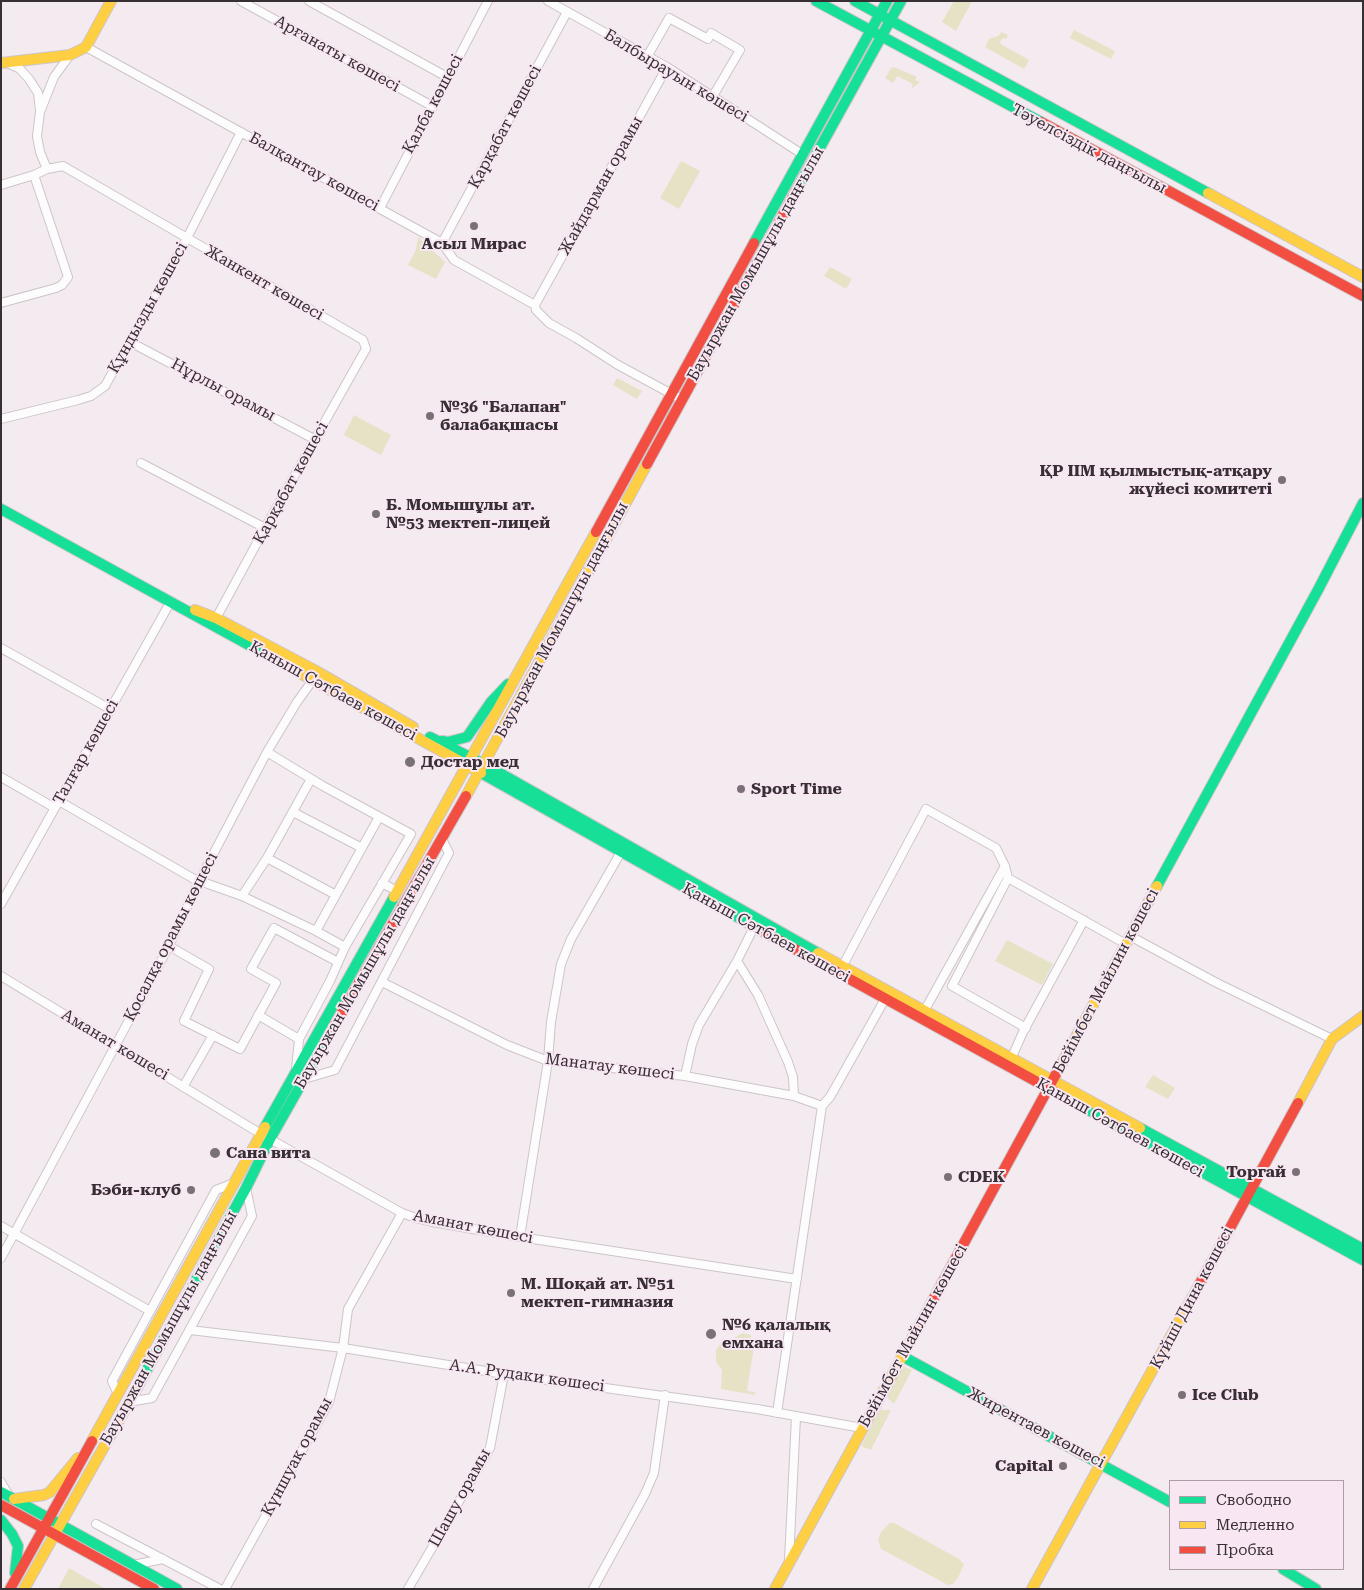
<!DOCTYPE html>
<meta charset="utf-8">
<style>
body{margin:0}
#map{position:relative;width:1364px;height:1590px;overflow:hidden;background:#f4ebf1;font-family:"Roboto Serif",serif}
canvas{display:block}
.frame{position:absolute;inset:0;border:2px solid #362f34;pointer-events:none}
.legend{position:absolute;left:1169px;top:1480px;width:175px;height:90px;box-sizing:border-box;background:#f8e7f2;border:1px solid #aa9da6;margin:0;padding:6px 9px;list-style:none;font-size:15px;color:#362f34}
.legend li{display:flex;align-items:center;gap:10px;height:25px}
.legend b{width:25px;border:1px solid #aa9da6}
</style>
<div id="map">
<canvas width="1364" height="1590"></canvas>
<div class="frame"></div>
<ul class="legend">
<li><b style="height:6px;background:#16e098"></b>Свободно</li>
<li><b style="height:6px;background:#ffcf43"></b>Медленно</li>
<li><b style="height:6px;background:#f24e42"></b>Пробка</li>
</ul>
</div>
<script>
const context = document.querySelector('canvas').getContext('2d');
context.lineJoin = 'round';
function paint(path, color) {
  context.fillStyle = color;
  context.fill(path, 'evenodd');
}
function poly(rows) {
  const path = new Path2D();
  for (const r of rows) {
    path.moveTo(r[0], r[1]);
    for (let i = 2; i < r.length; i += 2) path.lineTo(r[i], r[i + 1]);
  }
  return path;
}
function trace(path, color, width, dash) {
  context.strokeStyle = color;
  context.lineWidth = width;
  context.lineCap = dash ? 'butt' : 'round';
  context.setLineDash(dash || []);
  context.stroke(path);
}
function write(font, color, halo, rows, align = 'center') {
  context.font = font + ' "Roboto Serif",serif';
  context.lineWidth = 4;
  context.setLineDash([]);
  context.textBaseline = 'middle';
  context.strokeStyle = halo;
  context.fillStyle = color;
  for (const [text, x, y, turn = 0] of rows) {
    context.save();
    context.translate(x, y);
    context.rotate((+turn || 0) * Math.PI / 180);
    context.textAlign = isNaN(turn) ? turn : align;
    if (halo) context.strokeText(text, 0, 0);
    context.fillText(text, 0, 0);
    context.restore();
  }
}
const green = poly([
 [954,1,972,1,956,31,942,22],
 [1074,30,1115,51,1111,59,1070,38],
 [1002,32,1008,35,1006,39,1003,38,999,43,1029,60,1024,69,985,47,989,39,998,36],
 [894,67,917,77,915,80,920,82,911,89,913,84,897,76,893,83,885,78,891,68],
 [681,161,700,171,679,209,660,198],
 [418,237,445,262,436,279,408,265,416,250],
 [830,267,852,279,846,289,824,276],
 [617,378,642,391,637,399,613,385],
 [354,415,391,435,381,455,344,435],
 [1007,940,1053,964,1042,985,995,961],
 [1153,1075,1175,1088,1168,1099,1145,1087],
 [742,1333,751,1335,751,1345,754,1346,747,1391,755,1392,755,1395,721,1389,722,1370,716,1362,716,1350,721,1343,733,1339],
 [903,1366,912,1370,894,1404,887,1397],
 [880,1410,891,1410,871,1450,861,1446],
 [890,1523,894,1523,959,1559,964,1564,958,1578,953,1584,948,1585,881,1549,878,1540,881,1532],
 [69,1568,106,1589,58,1589]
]);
const street = poly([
 [241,1,432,106],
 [309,1,447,77],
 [548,1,667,67,802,154],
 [86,47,442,243,454,260,535,305],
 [647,57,669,18,708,39,711,33,740,50,713,96],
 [5,62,20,69,29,79,38,93,40,110],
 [47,169,40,152,37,136,40,112,54,77,70,55],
 [1,185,34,175,47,169,63,166,363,340,366,349,359,361,265,528,214,622],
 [380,208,488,1],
 [442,243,567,12],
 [1,303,56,288,62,285,68,277,34,175],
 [535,305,667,67],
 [535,305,536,310,549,323,576,338,618,365,681,399],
 [130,342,314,439],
 [1,419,78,400,91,396,105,386,187,238,241,132],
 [141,463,265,528],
 [1,648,110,709],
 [267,752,323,786,411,834,345,947,330,981,299,1039,296,1069],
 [1,777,55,808],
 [59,801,194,879,242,896,316,931,345,947],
 [293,812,362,848],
 [267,858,336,895],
 [1008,878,952,986,1026,1028],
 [382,883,397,891],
 [242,896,267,858,311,779],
 [1,904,171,601],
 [756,923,737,961,758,995,788,1062,793,1077,794,1096],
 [316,931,379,817],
 [1130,936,1215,982,1332,1039],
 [169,946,209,969,184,1021,240,1049,276,983,251,969,274,928,338,962],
 [842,967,926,809,996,848,1005,866,1008,878,1126,944],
 [1,976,261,1134,402,1213,416,1218,432,1222,520,1237,797,1279],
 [382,982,507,1045,548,1061,685,1076,794,1096,822,1106],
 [258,1015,299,1039],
 [922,1015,1005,866],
 [1012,1057,1023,1032,1084,920],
 [685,1076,692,1044,699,1025,737,961],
 [304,1079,335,1070,449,853,442,839],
 [183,1087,213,1035],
 [1,1226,150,1311],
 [520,1237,548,1061,551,1022,561,964,571,939,621,852],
 [1,1258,169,946,199,881,267,752,297,702,315,677],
 [190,1330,343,1348,504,1374,757,1409,862,1428],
 [118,1394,112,1381,216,1190,234,1183],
 [129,1402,152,1398,252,1216,246,1188],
 [777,1413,822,1106,830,1097,885,999],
 [1,1482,9,1496],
 [96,1524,220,1589],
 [789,1560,796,1417],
 [133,1565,163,1559],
 [225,1589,329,1402,343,1348,348,1309,402,1213],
 [408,1589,490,1448,504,1374],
 [593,1589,645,1494,654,1473,665,1395]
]);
const fast = poly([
 [816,1,1041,122],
 [855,1,1208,193],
 [796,191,901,1],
 [754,243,887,1],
 [1,509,280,662],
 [430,737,484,764,818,953],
 [442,741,448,742,467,737,491,702,508,684],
 [481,773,764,932],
 [1157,886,1319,588,1363,503],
 [1061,1095,1363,1260],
 [265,1127,394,897],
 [1140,1128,1363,1249],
 [902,1356,1170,1502],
 [137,1388,246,1188,270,1139,333,1028],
 [1,1492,177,1589],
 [1,1520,12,1534,18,1546,15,1573],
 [1283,1569,1316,1589]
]);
const slow = poly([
 [1,63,70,55,86,47,111,1],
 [1208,193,1363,277],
 [195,610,216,618,318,672,413,727],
 [280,662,481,773],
 [466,796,647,464],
 [394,897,596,532],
 [818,953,1140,1128],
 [1062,1063,1157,886],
 [1298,1103,1332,1039,1363,1016],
 [92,1441,265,1127],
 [14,1499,44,1495,50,1492,78,1458],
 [24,1589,137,1388],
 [775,1589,921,1322],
 [1032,1589,1192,1298]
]);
const jam = poly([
 [1041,122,1363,296],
 [647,464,796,191],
 [596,532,754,243],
 [764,932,1061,1095],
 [333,1028,466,796],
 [1192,1298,1298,1103],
 [921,1322,1062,1063],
 [1,1505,154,1589],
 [10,1589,92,1441]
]);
const markers = [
 [474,226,5,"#787176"],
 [430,416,5,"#787176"],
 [1282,480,5,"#787176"],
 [376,514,5,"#787176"],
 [410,762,6,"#787176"],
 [741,789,5,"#787176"],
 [215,1153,6,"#787176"],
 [1296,1172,5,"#787176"],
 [948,1177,5,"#787176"],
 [191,1190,5,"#787176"],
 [511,1293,5,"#787176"],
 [711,1334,6,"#787176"],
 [1182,1395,5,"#787176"],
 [1063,1466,5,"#787176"]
];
const streetNames = [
 ["Арғанаты көшесі",337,54,29],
 ["Балбырауын көшесі",676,76,31],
 ["Қалба көшесі",433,104,-62],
 ["Қарқабат көшесі",505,127,-62],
 ["Тәуелсіздік даңғылы",1089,149,28],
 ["Балқантау көшесі",314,172,29],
 ["Жайдарман орамы",601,186,-61],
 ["Бауыржан Момышұлы даңғылы",756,264,-61],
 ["Жанкент көшесі",264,283,30],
 ["Құндызды көшесі",148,308,-61],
 ["Нұрлы орамы",223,390,28],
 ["Қарқабат көшесі",291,483,-61],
 ["Бауыржан Момышұлы даңғылы",562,620,-62],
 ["Қаныш Сәтбаев көшесі",333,691,29],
 ["Талғар көшесі",86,752,-61],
 ["Қаныш Сәтбаев көшесі",766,933,29],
 ["Қосалқа орамы көшесі",171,937,-63],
 ["Бауыржан Момышұлы даңғылы",365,973,-60],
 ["Бейімбет Майлин көшесі",1106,981,-62],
 ["Аманат көшесі",115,1045,31],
 ["Манатау көшесі",610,1067,7],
 ["Қаныш Сәтбаев көшесі",1120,1128,29],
 ["Аманат көшесі",473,1227,11],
 ["Күйші Дина көшесі",1192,1298,-62],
 ["Бауыржан Момышұлы даңғылы",169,1328,-61],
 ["Бейімбет Майлин көшесі",913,1336,-61],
 ["А.А. Рудаки көшесі",527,1376,8],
 ["Жирентаев көшесі",1036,1428,28],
 ["Күншуақ орамы",297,1457,-62],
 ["Шашу орамы",460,1498,-61]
];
const poiNames = [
 ["Асыл Мирас",474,244,"center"],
 ["№36 \"Балапан\"",440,407],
 ["балабақшасы",440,425],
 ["ҚР ІІМ қылмыстық-атқару",1272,471,"right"],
 ["жүйесі комитеті",1272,489,"right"],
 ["Б. Момышұлы ат.",386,505],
 ["№53 мектеп-лицей",386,523],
 ["Достар мед",421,762],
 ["Sport Time",751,789],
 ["Сана вита",226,1153],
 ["Торгай",1286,1172,"right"],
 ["CDEK",958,1177],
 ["Бэби-клуб",181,1190,"right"],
 ["М. Шоқай ат. №51",521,1284],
 ["мектеп-гимназия",521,1302],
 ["№6 қалалық",722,1325],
 ["емхана",722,1343],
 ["Ice Club",1192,1395],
 ["Capital",1053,1466,"right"]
];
paint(green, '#e5e2c6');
trace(street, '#ccc4c9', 10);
trace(fast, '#ccc4c9', 12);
trace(slow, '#ccc4c9', 12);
trace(jam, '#ccc4c9', 12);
trace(street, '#fdfcfd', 8);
trace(fast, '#16e098', 10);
trace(slow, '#ffcf43', 10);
trace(jam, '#f24e42', 10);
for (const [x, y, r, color] of markers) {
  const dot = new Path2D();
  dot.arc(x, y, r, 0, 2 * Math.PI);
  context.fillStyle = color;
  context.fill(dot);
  trace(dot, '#f8e7f2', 2);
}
write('16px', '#362f34', '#f8e7f2', streetNames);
write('bold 16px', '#362f34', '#f8e7f2', poiNames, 'left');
</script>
